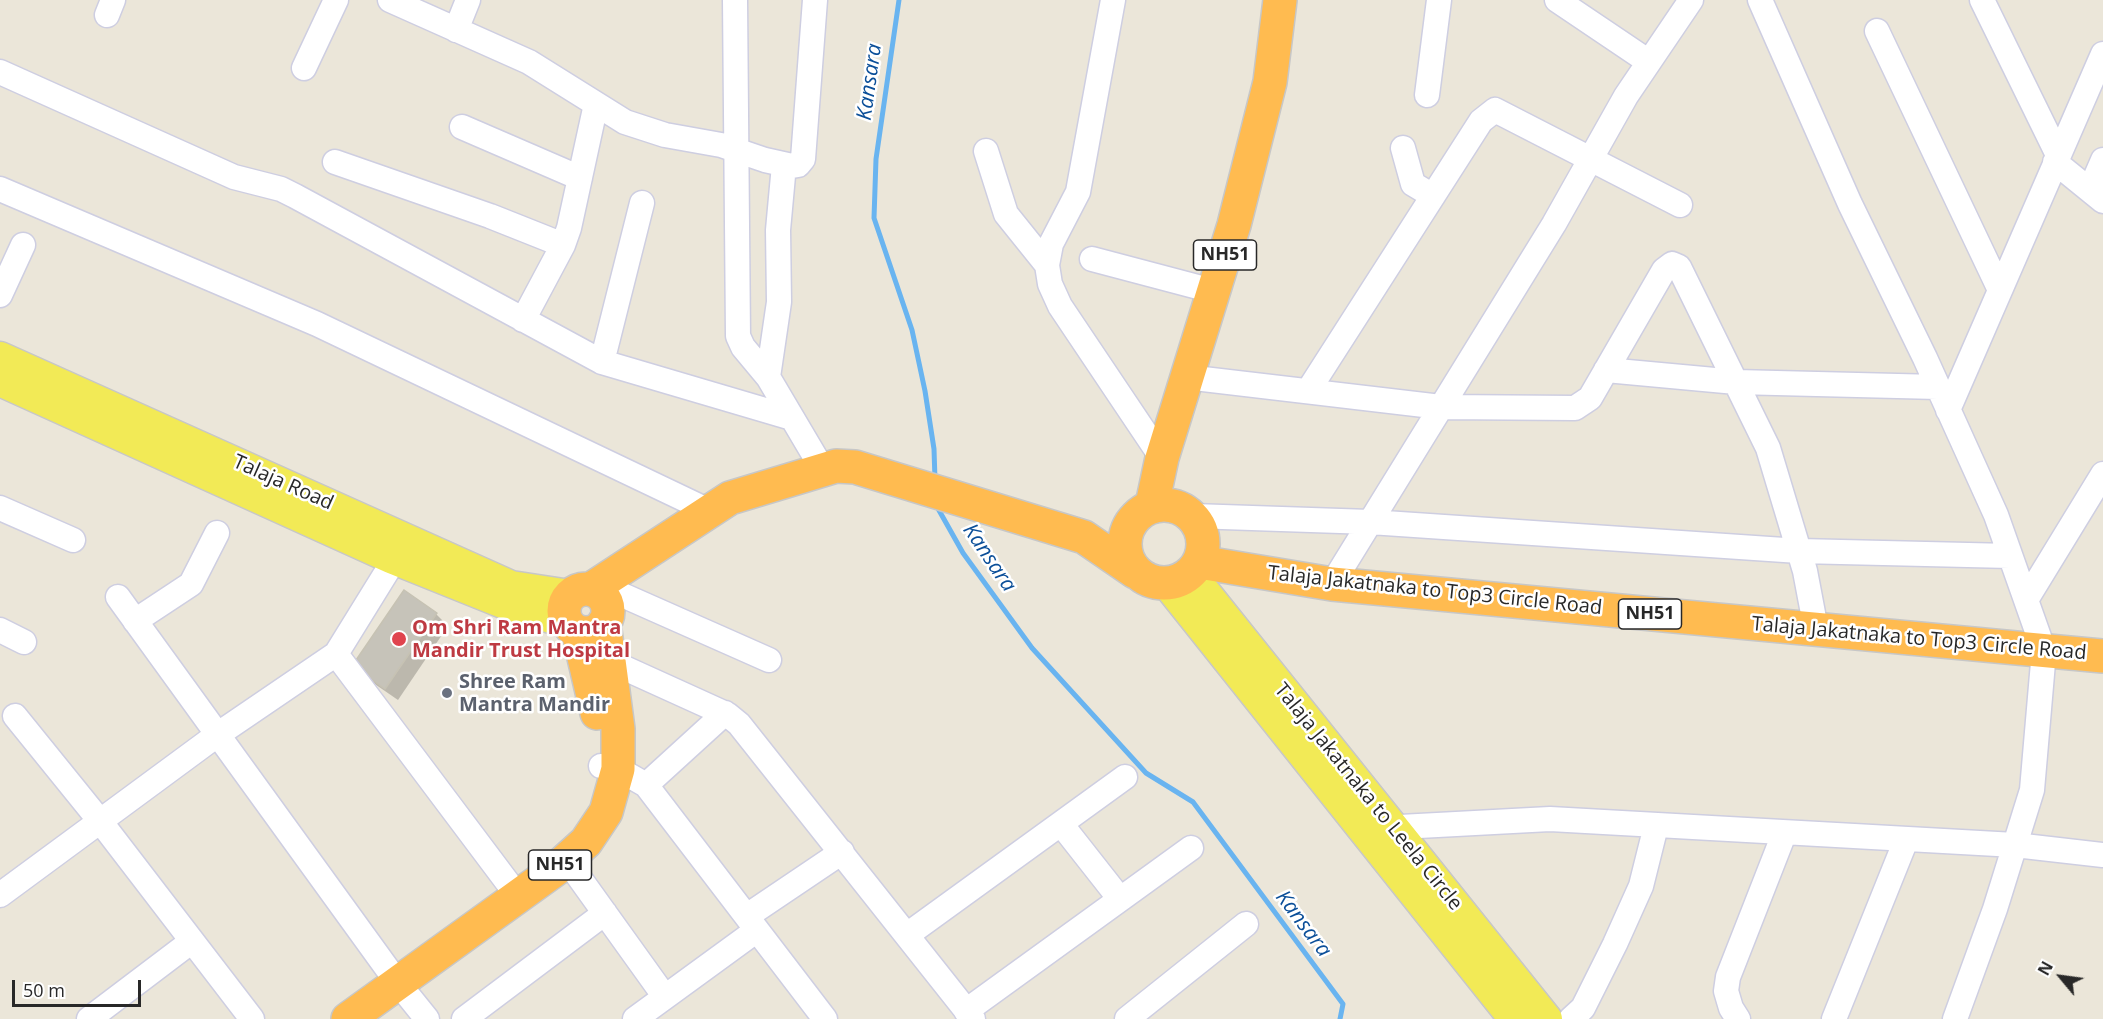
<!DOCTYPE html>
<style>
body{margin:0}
#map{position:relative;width:2103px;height:1019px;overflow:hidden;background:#ebe6d9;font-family:"Open Sans",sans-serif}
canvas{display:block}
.north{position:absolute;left:2031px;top:947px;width:60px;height:60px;-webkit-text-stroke:4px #fff;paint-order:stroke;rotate:299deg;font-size:16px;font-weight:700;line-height:24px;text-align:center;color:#282828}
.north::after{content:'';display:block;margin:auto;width:21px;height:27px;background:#282828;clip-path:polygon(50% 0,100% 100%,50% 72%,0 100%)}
.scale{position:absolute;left:12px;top:980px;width:129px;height:27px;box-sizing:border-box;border:3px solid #282828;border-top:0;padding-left:8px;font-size:18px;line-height:21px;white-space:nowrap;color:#282828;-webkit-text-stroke:4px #fff;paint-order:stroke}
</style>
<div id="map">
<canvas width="2103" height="1019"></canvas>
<div class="north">N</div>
<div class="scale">50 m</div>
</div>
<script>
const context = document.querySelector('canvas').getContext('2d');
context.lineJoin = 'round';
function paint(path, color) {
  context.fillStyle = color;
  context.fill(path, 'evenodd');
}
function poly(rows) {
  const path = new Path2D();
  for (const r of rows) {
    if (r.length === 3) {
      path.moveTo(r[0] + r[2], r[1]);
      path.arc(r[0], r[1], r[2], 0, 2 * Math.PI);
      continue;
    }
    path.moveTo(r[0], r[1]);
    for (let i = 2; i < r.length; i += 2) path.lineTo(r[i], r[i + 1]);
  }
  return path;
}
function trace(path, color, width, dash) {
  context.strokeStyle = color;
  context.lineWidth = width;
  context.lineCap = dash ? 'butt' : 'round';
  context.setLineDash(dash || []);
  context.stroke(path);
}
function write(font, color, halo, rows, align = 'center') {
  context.font = font + ' "Open Sans",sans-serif';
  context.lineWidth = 5;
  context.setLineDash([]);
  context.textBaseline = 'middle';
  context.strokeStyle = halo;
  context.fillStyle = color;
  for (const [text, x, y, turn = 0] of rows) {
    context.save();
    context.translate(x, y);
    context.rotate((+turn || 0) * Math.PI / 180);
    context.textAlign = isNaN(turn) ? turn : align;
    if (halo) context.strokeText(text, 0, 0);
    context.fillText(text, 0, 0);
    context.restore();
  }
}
const shadow = poly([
 [436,614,448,626,398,700,366,678]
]);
const stream = poly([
 [899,0,876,159,874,218,912,330,925,391,934,449,935,480],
 [936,505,963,553,1032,648,1146,773,1193,802,1343,1004,1340,1019]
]);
const building = poly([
 [404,590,437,613,385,689,352,666,404,590]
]);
const minor = poly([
 [390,0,529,62,625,122,665,135,721,145,765,160,792,166,798,165,803,159,815,0],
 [735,0,738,336,743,347,768,377],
 [1113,0,1078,192,1051,244,1047,265,1050,284,1060,306,1162,458],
 [1557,0,1649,62],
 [1760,0,1850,204,1925,358,1996,515,2044,651,2032,790,1995,909,1955,1019],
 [1982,0,2058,155],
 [107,15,113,0],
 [456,30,468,0],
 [1877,31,2000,290],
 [304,68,336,0],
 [0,72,234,177,281,189,295,196,602,362,792,418],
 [1427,95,1439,0],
 [462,127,580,178],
 [1403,148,1413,184,1433,196],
 [986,151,1006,214,1047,265],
 [335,162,490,216,563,245],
 [2055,162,2103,201],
 [784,165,778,230,779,302,768,377,823,470],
 [0,189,317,324,709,511],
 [2090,190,2103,160],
 [1092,259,1213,291],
 [0,295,23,245],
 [523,320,563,245,569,228,596,104],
 [602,362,642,203],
 [1606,370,1736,382,1938,387],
 [1203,379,1441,407,1575,408,1590,398,1664,270,1672,264,1679,267,1768,448,1805,571,1816,629],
 [1308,391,1481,121,1495,110,1680,205],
 [1948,410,2103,54],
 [0,508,73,540],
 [1193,516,1370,522,1799,551,2010,556],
 [1332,584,1554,224,1626,96,1691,0],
 [620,594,769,660],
 [118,597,389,971],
 [2026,600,2103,474],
 [135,621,191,584,217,533],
 [0,630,24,642],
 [336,654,404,544],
 [609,661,728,715,739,724,973,1019],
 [15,716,100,821,252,1019],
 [601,766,618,769,646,785,825,1019],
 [646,785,725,713],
 [1061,824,1120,899],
 [1381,828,1550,819,2015,845,2103,855],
 [566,859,665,997],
 [0,895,217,735,336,654,508,883],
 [747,916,842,852],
 [907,935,1125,777],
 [398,983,427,1019],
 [966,1011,1191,848],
 [89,1019,192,941],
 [464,1019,605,913],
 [635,1019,757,930],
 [1127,1019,1246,924],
 [1571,1019,1583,1008,1615,944,1641,886,1656,826],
 [1738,1019,1731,1008,1726,991,1728,977,1784,834],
 [1834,1019,1906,840]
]);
const major = poly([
 [0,357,511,586,570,595],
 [0,381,391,558,508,605,567,623],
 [1190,573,1547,1019],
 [1167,584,1514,1019]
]);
const highway = poly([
 [1164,544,39],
 [1152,505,1162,458,1234,225,1270,82,1280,0],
 [1199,562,1332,584,2103,656],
 [591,589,730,498,836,466,855,467,1084,537,1135,572],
 [586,611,22],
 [578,632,597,713],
 [348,1019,556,869,586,842,606,812,618,769,618,729,604,623]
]);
const markers = [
 [399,639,8,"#e0444e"],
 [447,693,6,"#6b7280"]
];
const shields = [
 [1225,255,63],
 [1650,614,63],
 [560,865,63]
];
const shieldNames = [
 ["NH51",1225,255],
 ["NH51",1650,614],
 ["NH51",560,865]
];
const streetNames = [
 ["Talaja Road",283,483,24],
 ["Talaja Jakatnaka to Top3 Circle Road",1435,591,6],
 ["Talaja Jakatnaka to Top3 Circle Road",1919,639,5],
 ["Talaja Jakatnaka to Leela Circle",1368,797,51]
];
const healthNames = [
 ["Om Shri Ram Mantra",412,628],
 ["Mandir Trust Hospital",412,651]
];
const worshipNames = [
 ["Shree Ram",459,682],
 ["Mantra Mandir",459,705]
];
const waterNames = [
 ["Kansara",870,82,-82],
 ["Kansara",989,558,56],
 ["Kansara",1303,924,53]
];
paint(shadow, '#0003');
trace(stream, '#69b4f0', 5);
paint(building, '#c6c3b9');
trace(building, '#c6c2b3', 1.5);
trace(minor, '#cecee1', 27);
trace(major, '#c7c7c7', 33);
trace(highway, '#c7c7c7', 36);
trace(minor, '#fff', 24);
trace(major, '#f2ea56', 30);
trace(highway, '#ffbb50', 33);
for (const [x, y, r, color] of markers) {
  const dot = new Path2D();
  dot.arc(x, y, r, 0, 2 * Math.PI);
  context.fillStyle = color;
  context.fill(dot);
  trace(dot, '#fff', 2);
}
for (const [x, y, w] of shields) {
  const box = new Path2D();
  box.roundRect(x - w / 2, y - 15, w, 30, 4.5);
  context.fillStyle = '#fff';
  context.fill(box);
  trace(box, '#282828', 1.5);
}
write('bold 18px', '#282828', null, shieldNames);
write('20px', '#282828', '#fff', streetNames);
write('bold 20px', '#be3a42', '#fff', healthNames, 'left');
write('bold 20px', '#5b616d', '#fff', worshipNames, 'left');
write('italic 21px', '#0b4f99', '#fff', waterNames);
</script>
